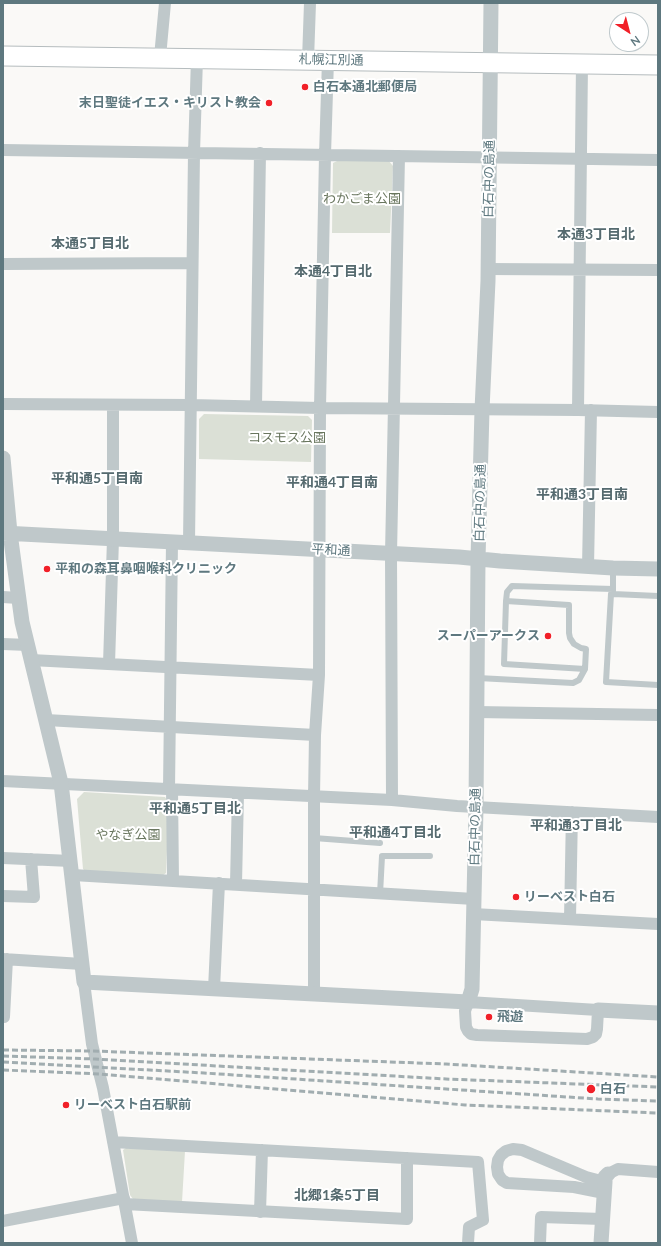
<!DOCTYPE html>
<meta charset="utf-8">
<style>
body{margin:0}
#map{position:relative;width:661px;height:1246px;overflow:hidden;background:#faf9f7;font-family:Lato,sans-serif}
canvas{display:block}
.frame{position:absolute;inset:0;border:4px solid #5e787f;pointer-events:none}
.north{position:absolute;left:609px;top:12px;width:40px;height:40px;box-sizing:border-box;background:#fff;border:1px solid #bfc9cc;border-radius:50%;rotate:144deg;font-size:11px;font-weight:700;line-height:16px;text-align:center;color:#5e787f}
.north::after{content:'';display:block;margin:auto;width:14px;height:18px;background:#f12028;clip-path:polygon(50% 0,100% 100%,50% 72%,0 100%)}
</style>
<div id="map">
<canvas width="661" height="1246"></canvas>
<div class="frame"></div>
<div class="north">N</div>
</div>
<script>
const context = document.querySelector('canvas').getContext('2d');
context.lineJoin = 'round';
function paint(path, color) {
  context.fillStyle = color;
  context.fill(path, 'evenodd');
}
function poly(rows) {
  const path = new Path2D();
  for (const r of rows) {
    path.moveTo(r[0], r[1]);
    for (let i = 2; i < r.length; i += 2) path.lineTo(r[i], r[i + 1]);
  }
  return path;
}
function trace(path, color, width, dash) {
  context.strokeStyle = color;
  context.lineWidth = width;
  context.lineCap = dash ? 'butt' : 'round';
  context.setLineDash(dash || []);
  context.stroke(path);
}
function write(font, color, halo, rows, align = 'center') {
  context.font = font + ' Lato,"Noto Sans JP",sans-serif';
  context.lineWidth = 4;
  context.setLineDash([]);
  context.textBaseline = 'middle';
  context.strokeStyle = halo;
  context.fillStyle = color;
  for (const [text, x, y, turn = 0] of rows) {
    context.save();
    context.translate(x, y);
    context.rotate((+turn || 0) * Math.PI / 180);
    context.textAlign = isNaN(turn) ? turn : align;
    if (halo) context.strokeText(text, 0, 0);
    context.fillText(text, 0, 0);
    context.restore();
  }
}
const green = poly([
 [337,161,389,161,393,166,390,233,332,233,333,163],
 [204,414,308,416,312,420,311,462,199,459,199,419],
 [84,792,165,797,169,803,166,873,162,876,86,872,83,869,77,799],
 [126,1148,185,1151,182,1202,133,1199,130,1195,123,1150]
]);
const service = poly([
 [613,568,613,594,611,594,606,682,658,685],
 [613,594,658,596],
 [506,601,504,664,585,669],
 [478,678,573,683,579,680,585,669,586,649,581,648,574,644,570,638,569,633,569,605,506,601,507,592,512,586,613,589],
 [314,838,380,843],
 [380,894,382,856,430,856]
]);
const minor = poly([
 [160,57,165,3],
 [308,60,310,3],
 [3,150,658,160],
 [3,264,192,263],
 [487,269,658,270],
 [3,404,191,405,320,408,578,410,658,412],
 [256,406,260,153],
 [578,410,582,64],
 [189,542,194,153,197,58],
 [588,567,591,410],
 [3,597,18,598],
 [3,644,28,645],
 [31,660,319,675],
 [109,664,113,539,113,405],
 [477,712,658,715],
 [46,720,315,735],
 [3,781,392,800,457,806,658,817],
 [169,789,172,542],
 [172,789,173,881],
 [392,800,391,554,399,156],
 [3,858,71,861],
 [73,875,474,899],
 [236,884,238,793],
 [3,896,34,897,31,859],
 [473,914,658,924],
 [570,919,572,812],
 [3,959,82,964],
 [84,982,92,1044,103,1088,132,1243],
 [214,989,219,883],
 [314,994,314,797,315,735,319,675,320,408,325,155,328,60],
 [468,1002,598,1010,597,1029,596,1034,593,1037,587,1039,477,1035,471,1034,468,1031,466,1027,465,1011,468,1002],
 [4,1017,7,959],
 [113,1142,478,1162,483,1220,469,1227,468,1243],
 [608,1174,618,1169,658,1172],
 [604,1193,574,1187,507,1183,502,1180,498,1174,497,1167,498,1160,501,1155,506,1151,513,1149,522,1150,586,1177,605,1182],
 [125,1204,407,1219,407,1158],
 [260,1212,262,1150],
 [3,1221,124,1198],
 [540,1243,541,1217,602,1219]
]);
const tertiary = poly([
 [3,458,10,533,22,622,61,783,84,982,468,1002,472,989,476,807,478,559,482,410,488,281,491,3],
 [3,533,459,557,500,561,613,568,658,569],
 [598,1010,658,1013],
 [601,1243,605,1182,605,1177,608,1174]
]);
const trunk = poly([
 [3,56,658,65]
]);
const rail = poly([
 [3,1050,93,1051,446,1064,658,1077],
 [3,1056,95,1059,446,1079,658,1087],
 [3,1062,204,1073,598,1099,658,1101],
 [3,1070,99,1074,465,1105,658,1113]
]);
const markers = [
 [305,87,4,"#f12028"],
 [269,103,4,"#f12028"],
 [47,569,4,"#f12028"],
 [548,636,4,"#f12028"],
 [516,897,4,"#f12028"],
 [489,1017,4,"#f12028"],
 [591,1089,5,"#f12028"],
 [66,1105,4,"#f12028"]
];
const streetNames = [
 ["札幌江別通",331,60,1],
 ["白石中の島通",489,179,-89],
 ["白石中の島通",480,503,-89],
 ["平和通",331,550,3],
 ["白石中の島通",475,827,-89]
];
const poiNames = [
 ["白石本通北郵便局",313,87],
 ["末日聖徒イエス・キリスト教会",261,103,"right"],
 ["平和の森耳鼻咽喉科クリニック",55,569],
 ["スーパーアークス",540,636,"right"],
 ["リーベスト白石",524,897],
 ["飛遊",497,1017],
 ["白石",600,1089],
 ["リーベスト白石駅前",74,1105]
];
const parkNames = [
 ["わかごま公園",362,199],
 ["コスモス公園",287,438],
 ["やなぎ公園",128,835]
];
const neighbourhoodNames = [
 ["本通3丁目北",596,234],
 ["本通5丁目北",90,243],
 ["本通4丁目北",333,271],
 ["平和通5丁目南",97,478],
 ["平和通4丁目南",332,482],
 ["平和通3丁目南",582,494],
 ["平和通5丁目北",195,808],
 ["平和通3丁目北",576,825],
 ["平和通4丁目北",395,832],
 ["北郷1条5丁目",337,1195]
];
paint(green, '#dbe0d6');
trace(trunk, '#b5bcbe', 21);
trace(service, '#bfc8ca', 6);
trace(minor, '#bfc8ca', 12);
trace(tertiary, '#bfc8ca', 15);
trace(trunk, '#fff', 19);
trace(rail, '#a1adb0', 3, [6, 3]);
for (const [x, y, r, color] of markers) {
  const dot = new Path2D();
  dot.arc(x, y, r, 0, 2 * Math.PI);
  context.fillStyle = color;
  context.fill(dot);
  trace(dot, '#fff', 1.5);
}
write('13px', '#5e787f', '#fff', streetNames);
write('bold 13px', '#5e787f', '#fff', poiNames, 'left');
write('13px', '#69765e', '#fff', parkNames);
write('bold 14px', '#556a6f', '#fff', neighbourhoodNames);
</script>
